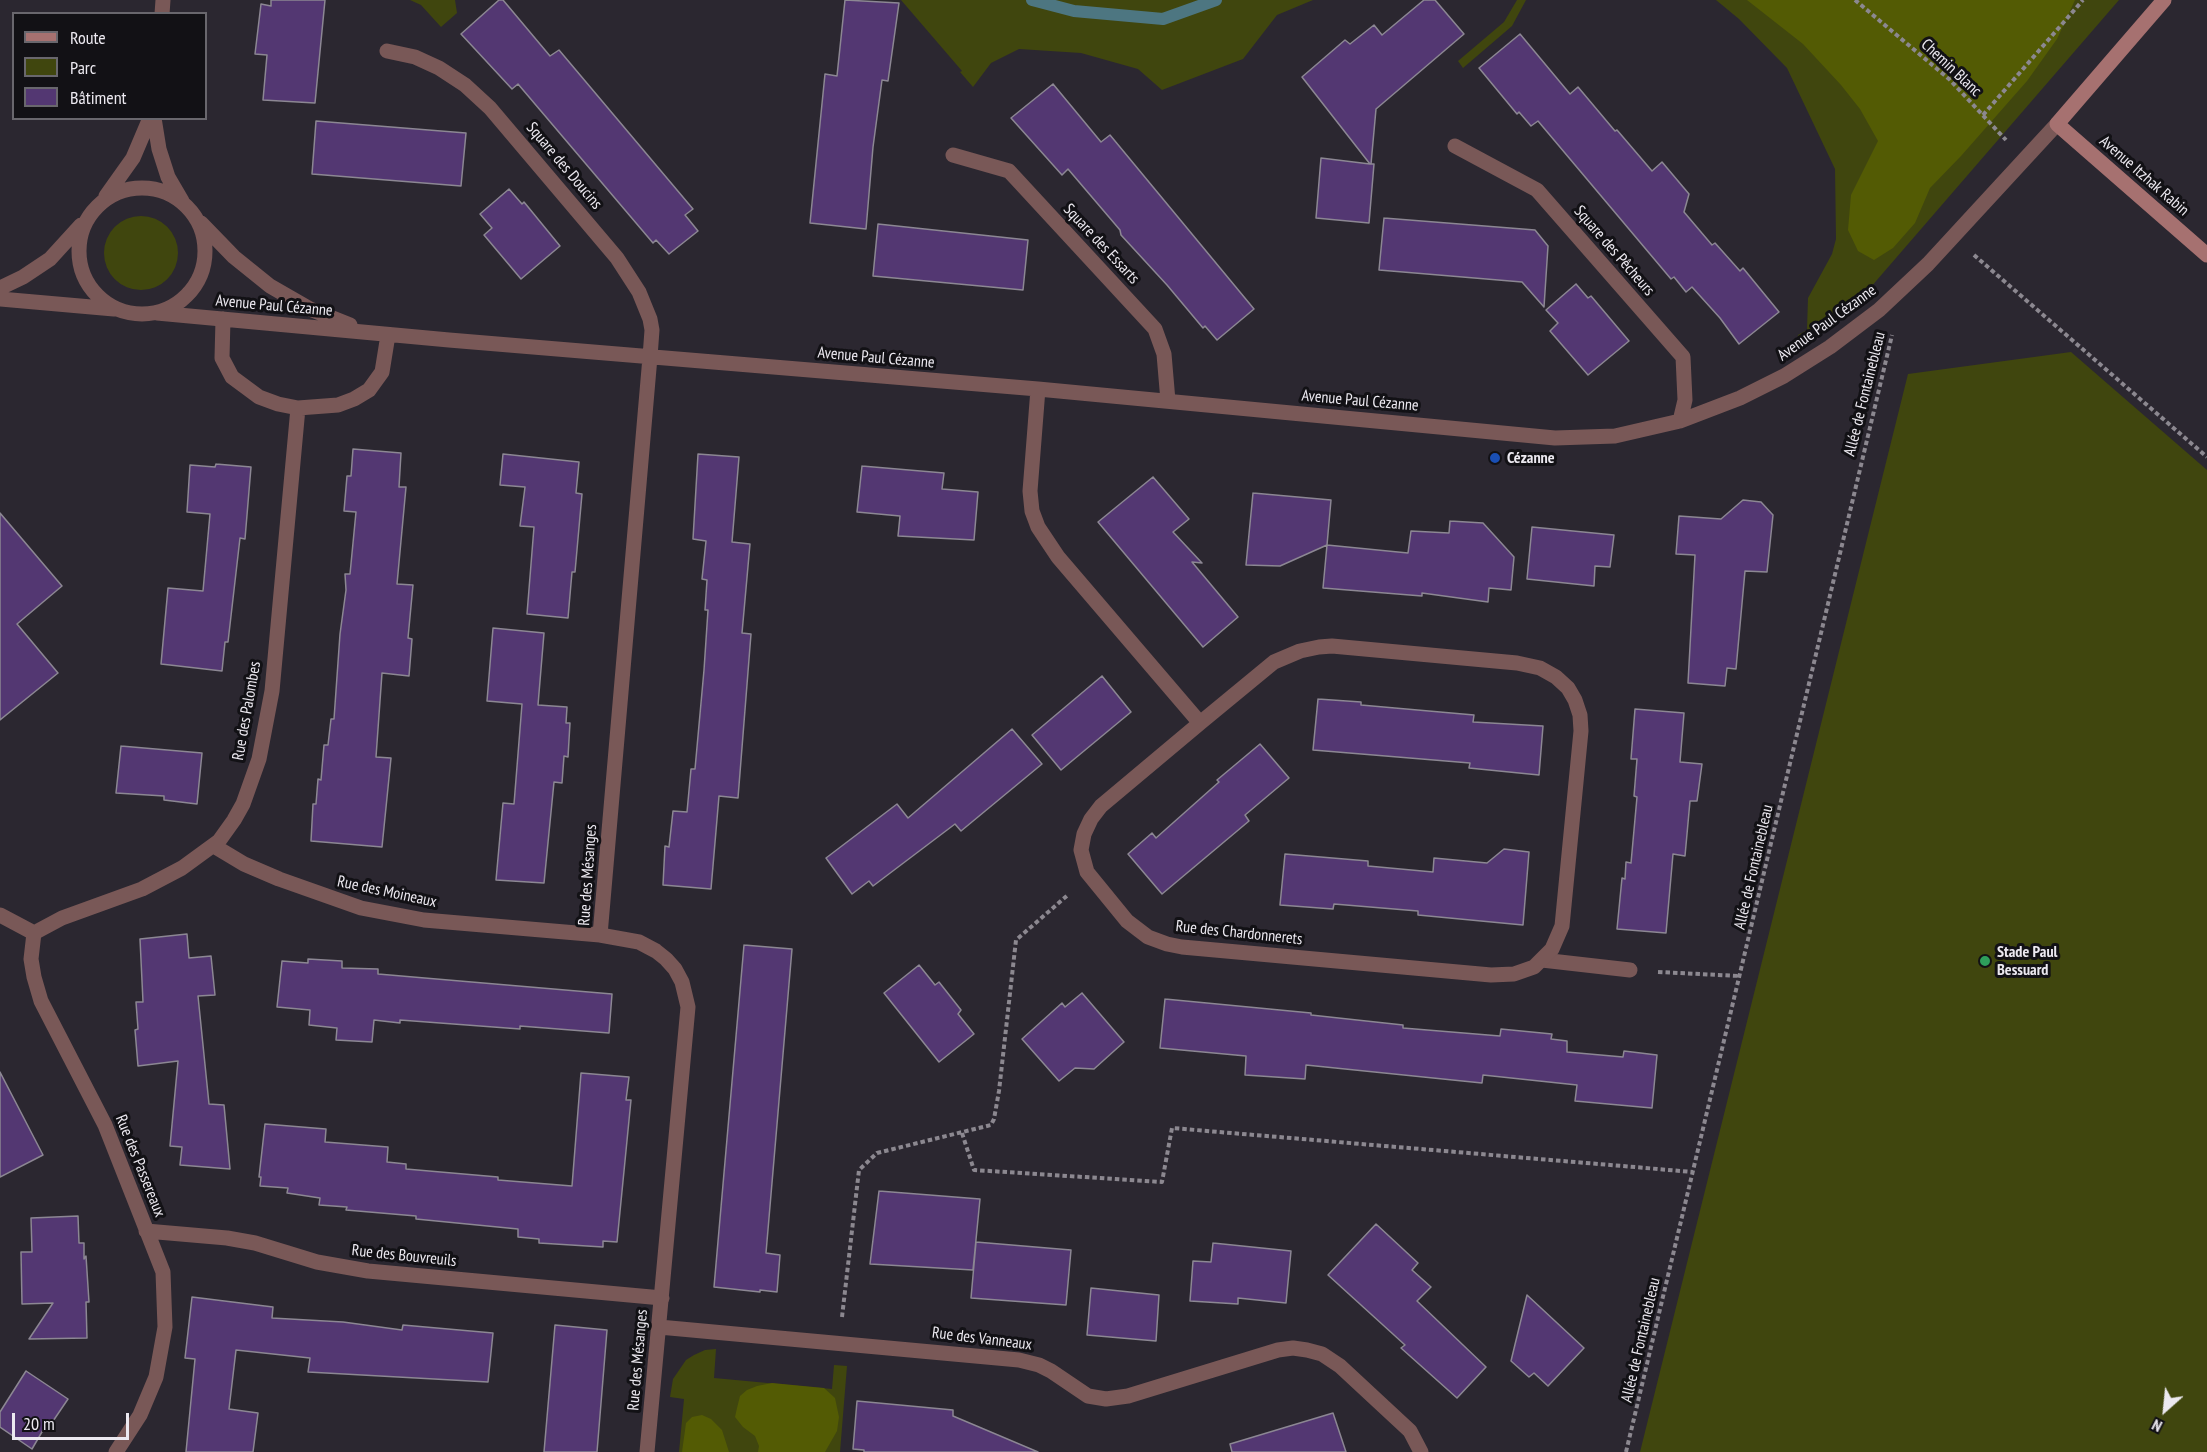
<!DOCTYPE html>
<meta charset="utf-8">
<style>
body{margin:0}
#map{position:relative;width:2207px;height:1452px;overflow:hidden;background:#2b2730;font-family:"PT Sans Narrow",sans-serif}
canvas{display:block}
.legend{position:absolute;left:12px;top:12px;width:195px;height:108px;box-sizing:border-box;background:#121115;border:2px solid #69676d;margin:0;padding:8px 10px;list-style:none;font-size:18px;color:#ece9f0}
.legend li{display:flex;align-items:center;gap:12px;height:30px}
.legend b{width:30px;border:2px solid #69676d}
.north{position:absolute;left:2135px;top:1380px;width:60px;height:60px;-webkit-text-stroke:4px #121115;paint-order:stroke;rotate:207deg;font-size:16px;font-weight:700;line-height:24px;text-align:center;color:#ece9f0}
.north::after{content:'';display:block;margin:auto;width:21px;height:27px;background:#ece9f0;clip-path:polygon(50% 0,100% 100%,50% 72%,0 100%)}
.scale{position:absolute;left:12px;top:1413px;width:117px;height:27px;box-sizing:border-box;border:3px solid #ece9f0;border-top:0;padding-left:8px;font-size:18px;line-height:21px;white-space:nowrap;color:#ece9f0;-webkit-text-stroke:4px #121115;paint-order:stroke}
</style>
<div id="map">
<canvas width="2207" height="1452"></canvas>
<ul class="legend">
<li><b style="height:8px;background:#a67170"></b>Route</li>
<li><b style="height:16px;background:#40460e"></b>Parc</li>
<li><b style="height:16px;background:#533772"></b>Bâtiment</li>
</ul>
<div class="north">N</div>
<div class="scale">20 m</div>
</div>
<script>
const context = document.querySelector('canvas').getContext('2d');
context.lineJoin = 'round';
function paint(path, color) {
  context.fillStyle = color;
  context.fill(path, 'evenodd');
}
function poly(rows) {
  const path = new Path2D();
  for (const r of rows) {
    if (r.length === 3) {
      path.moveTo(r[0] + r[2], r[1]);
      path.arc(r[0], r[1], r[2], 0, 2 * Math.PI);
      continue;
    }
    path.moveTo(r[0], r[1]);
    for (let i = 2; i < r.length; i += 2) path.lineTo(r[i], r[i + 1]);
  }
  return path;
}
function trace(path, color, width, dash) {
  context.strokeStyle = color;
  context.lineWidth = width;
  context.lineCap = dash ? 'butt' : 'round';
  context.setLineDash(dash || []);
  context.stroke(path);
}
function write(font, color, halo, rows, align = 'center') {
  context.font = font + ' "PT Sans Narrow",sans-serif';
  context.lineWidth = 6;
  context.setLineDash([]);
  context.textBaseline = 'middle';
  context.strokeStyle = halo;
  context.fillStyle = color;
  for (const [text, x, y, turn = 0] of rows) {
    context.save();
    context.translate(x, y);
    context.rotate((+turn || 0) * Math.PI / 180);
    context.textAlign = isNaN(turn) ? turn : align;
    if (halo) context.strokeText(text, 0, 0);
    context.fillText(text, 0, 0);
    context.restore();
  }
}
const green = poly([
 [410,0,455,0,457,13,441,27,421,5],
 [901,0,1313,0,1277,15,1243,59,1162,90,1138,69,1081,53,1019,49,991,63,973,87,960,72,962,71],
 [1517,0,1526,0,1512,26,1463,68,1458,61,1504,22],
 [1716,0,2119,0,1864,295,1835,320,1797,347,1798,335,1807,330,1808,298,1832,254,1836,239,1835,169,1787,68,1739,19],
 [141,253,37],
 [2071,352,2207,470,2207,1452,1640,1452,1908,374],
 [716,1349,714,1378,832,1389,834,1365,847,1366,840,1452,679,1452,684,1399,670,1397,673,1379,686,1360,694,1355,705,1350]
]);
const forest = poly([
 [1747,0,2075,0,2057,39,2027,81,1961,156,1930,188,1915,223,1893,248,1874,260,1858,251,1848,230,1851,195,1878,141,1860,109,1841,85,1803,44],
 [772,1383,824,1388,835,1398,839,1417,837,1431,825,1452,758,1452,759,1446,755,1436,743,1427,735,1417,737,1408,740,1396,747,1390,757,1386],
 [702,1415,711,1419,722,1430,729,1452,682,1452,686,1423,692,1417]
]);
const stream = poly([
 [1032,0,1074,11,1163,19,1216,0]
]);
const building = poly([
 [271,0,325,0,315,103,263,100,267,55,255,54,261,4,271,6,271,0],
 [499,0,503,0,550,56,559,50,693,209,685,215,698,231,669,254,656,240,653,243,518,84,512,89,461,34,499,0],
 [845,0,899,3,888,81,882,80,873,147,866,229,810,223,825,74,837,76,845,0],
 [1424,0,1435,0,1464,34,1376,109,1371,164,1374,164,1369,223,1316,218,1321,158,1370,164,1302,77,1345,40,1350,44,1374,25,1382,35,1424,0],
 [1520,34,1570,94,1578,87,1615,131,1617,130,1652,171,1662,162,1689,194,1684,212,1712,245,1715,243,1740,271,1743,268,1779,312,1739,344,1720,318,1692,287,1686,292,1674,277,1671,279,1538,121,1531,126,1519,112,1517,114,1479,68,1520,34],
 [1053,84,1101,142,1110,135,1254,309,1217,340,1205,326,1203,328,1167,285,1121,235,1120,230,1068,169,1062,175,1011,118,1053,84],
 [316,121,466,133,461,186,312,174,316,121],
 [509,189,522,204,524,202,560,246,521,279,484,235,492,228,480,214,509,189],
 [1384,218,1535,230,1548,246,1544,307,1522,282,1379,270,1384,218],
 [878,224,1028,240,1023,290,873,276,878,224],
 [1576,284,1588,298,1591,296,1629,341,1588,375,1550,331,1558,323,1546,310,1576,284],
 [353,449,401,453,399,487,406,487,397,584,413,585,408,638,412,639,409,676,382,673,376,757,391,758,382,847,311,841,313,804,316,804,318,779,321,780,324,745,328,745,331,719,334,719,340,634,346,590,345,574,350,574,356,512,344,511,347,476,351,476,353,449],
 [503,454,579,462,576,493,582,494,575,572,572,572,568,618,527,614,534,527,520,526,525,487,500,485,503,454],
 [698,454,739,457,732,542,750,544,742,633,751,634,738,798,719,796,711,889,663,885,665,846,669,847,673,811,687,812,691,769,695,769,704,670,708,610,705,610,707,580,702,579,706,541,693,539,698,454],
 [216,464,251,467,245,539,240,538,228,642,225,642,222,671,161,664,168,588,203,591,210,514,187,512,190,465,215,467,216,464],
 [862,466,944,473,942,489,978,492,974,540,898,536,900,516,857,512,862,466],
 [1153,477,1189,519,1173,532,1202,563,1192,562,1238,617,1203,647,1098,522,1153,477],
 [1253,493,1331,500,1327,545,1280,566,1246,565,1253,493],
 [1743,500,1761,502,1773,515,1767,572,1745,571,1736,669,1727,668,1725,686,1688,683,1695,555,1676,554,1679,516,1721,519,1743,500],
 [0,513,62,586,17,624,58,673,0,720,0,513],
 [1450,521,1483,523,1514,557,1511,590,1489,588,1488,602,1422,593,1422,596,1323,588,1327,545,1408,553,1411,531,1449,533,1450,521],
 [1532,527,1614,535,1610,567,1595,566,1594,586,1527,579,1532,527],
 [493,628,544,633,538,705,567,707,566,723,570,723,568,757,564,756,562,783,554,782,544,883,496,880,503,803,514,804,522,704,487,701,493,628],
 [1102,676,1131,712,1061,770,1032,735,1102,676],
 [1318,699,1361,702,1361,705,1474,715,1473,722,1543,726,1539,775,1469,768,1470,763,1313,750,1318,699],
 [1635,709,1684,713,1680,762,1702,764,1697,801,1690,801,1685,856,1673,854,1666,933,1617,929,1622,878,1625,879,1626,862,1631,863,1637,797,1634,796,1637,759,1631,759,1635,709],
 [1012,729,1042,764,961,831,955,824,873,886,869,881,852,894,826,858,897,804,908,818,1012,729],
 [1260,744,1289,778,1245,815,1249,821,1162,894,1128,854,1152,833,1156,838,1219,782,1217,780,1260,744],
 [121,746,202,753,197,804,164,800,164,796,116,793,121,746],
 [1504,849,1529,852,1523,925,1418,915,1418,911,1334,904,1333,909,1280,905,1285,854,1368,861,1368,866,1433,872,1434,858,1487,863,1504,849],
 [187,934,189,958,211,956,215,995,198,996,209,1104,224,1105,230,1169,180,1165,182,1147,170,1146,178,1061,138,1066,135,1030,138,1029,136,1002,143,1002,140,939,187,934],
 [744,945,792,949,766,1253,780,1255,777,1292,760,1290,760,1292,714,1287,744,945],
 [308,959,342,961,342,968,378,969,378,974,612,994,609,1033,520,1026,520,1029,400,1020,400,1023,374,1020,372,1042,336,1040,337,1028,309,1025,310,1010,277,1007,282,961,308,963,308,959],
 [919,965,935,985,939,982,961,1010,958,1014,974,1034,939,1062,884,993,919,965],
 [1082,993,1124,1042,1094,1069,1075,1068,1059,1081,1022,1039,1062,1003,1065,1007,1082,993],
 [1165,999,1311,1013,1311,1015,1403,1025,1403,1028,1500,1036,1501,1029,1552,1034,1551,1039,1567,1041,1567,1052,1623,1057,1624,1051,1657,1055,1652,1108,1575,1101,1577,1085,1483,1075,1482,1083,1306,1065,1305,1079,1245,1075,1246,1056,1160,1048,1165,999],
 [0,1072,43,1155,0,1177,0,1072],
 [581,1073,629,1077,626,1100,631,1100,617,1242,603,1241,603,1247,539,1243,539,1239,518,1237,518,1229,416,1219,416,1216,346,1210,347,1207,319,1205,320,1198,287,1193,288,1188,260,1186,261,1177,259,1177,265,1124,326,1129,325,1142,388,1147,387,1162,406,1164,406,1169,498,1177,498,1180,572,1186,581,1073],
 [879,1191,980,1199,973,1270,870,1264,879,1191],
 [78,1216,79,1243,84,1243,84,1259,86,1256,89,1302,86,1302,87,1338,29,1339,53,1303,22,1304,21,1252,32,1252,31,1218,78,1216],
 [1376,1224,1418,1263,1412,1270,1431,1287,1417,1301,1486,1367,1457,1398,1401,1348,1405,1345,1328,1275,1376,1224],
 [976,1242,1071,1250,1066,1305,971,1298,976,1242],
 [1213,1243,1291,1251,1286,1303,1238,1298,1238,1304,1190,1301,1193,1261,1211,1262,1213,1243],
 [1091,1288,1159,1295,1156,1341,1087,1335,1091,1288],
 [1527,1295,1584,1348,1548,1386,1534,1373,1529,1377,1511,1361,1527,1295],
 [192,1297,273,1307,272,1318,343,1322,402,1330,403,1325,493,1333,488,1382,308,1372,310,1358,236,1350,229,1409,258,1413,253,1452,186,1452,195,1359,185,1358,192,1297],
 [555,1325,607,1330,597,1452,544,1452,555,1325],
 [26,1371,68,1399,49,1427,46,1425,32,1449,0,1427,0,1412,26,1371],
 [857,1401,953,1410,953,1416,1038,1452,864,1452,864,1450,853,1449,857,1401],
 [1333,1413,1346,1452,1232,1452,1230,1444,1333,1413]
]);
const path = poly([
 [1855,0,1949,79,2006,140],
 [1983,115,2083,0],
 [1974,255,2207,457],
 [1658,972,1740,976],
 [962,1133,974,1170,1162,1182,1172,1128,1693,1172],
 [842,1317,859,1170,877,1153,991,1125,994,1119,999,1091,1016,940,1069,894],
 [1626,1452,1892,335]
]);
const service = poly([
 [1542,960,1630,970]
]);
const minor = poly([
 [162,14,163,0],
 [387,51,415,57,439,68,465,85,490,108,617,258,639,292,650,319,652,330,650,357,600,935,639,942,656,951,666,959,675,969,682,982,688,1007,647,1452],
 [154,118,159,149,168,177,182,201],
 [1455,146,1537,190,1683,357,1685,400,1680,421],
 [953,155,1009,171,1155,329,1164,354,1168,401],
 [142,251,63],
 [106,196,133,158,150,118],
 [201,223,234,257,270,286,310,309,350,325],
 [0,288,23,277,50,259,81,225],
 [0,299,114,309],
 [157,313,449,340,1038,389,1555,438,1615,436,1680,421,1740,398,1784,376,1830,347,1879,310,1928,264,2057,124],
 [223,319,222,358,232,377,259,397,278,404,298,408,338,405,354,399,369,390,382,372,388,335],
 [1038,389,1030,491,1032,511,1038,527,1058,557,1200,723,1101,806,1091,819,1084,834,1081,850,1087,872,1127,921,1148,937,1167,944,1182,947,1491,975,1514,974,1534,967,1552,949,1562,926,1581,731,1580,715,1575,700,1568,688,1556,677,1540,668,1517,663,1332,646,1319,647,1300,651,1274,662,1200,723],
 [214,846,244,864,279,879,361,908,424,920,600,935],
 [0,915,34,933,31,959,34,977,41,1001,105,1125,163,1272,165,1327,156,1377,140,1415,116,1452],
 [34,933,62,918,142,889,182,868,219,841,234,820,243,804,259,759,272,691,298,408],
 [146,1231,227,1238,255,1243,317,1262,368,1271,662,1298],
 [659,1327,1019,1360,1039,1365,1051,1371,1088,1396,1106,1399,1128,1396,1278,1350,1293,1348,1307,1350,1322,1354,1340,1366,1410,1431,1421,1452]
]);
const secondary = poly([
 [2164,0,2057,124,2207,255]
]);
const markers = [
 [1495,458,6,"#1a4fb4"],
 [1985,961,6,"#2e9e5b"]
];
const streetNames = [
 ["Chemin Blanc",1951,68,43],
 ["Square des Doucins",564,166,50],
 ["Avenue Itzhak Rabin",2144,176,41],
 ["Square des Essarts",1101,244,47],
 ["Square des Pêcheurs",1614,251,49],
 ["Avenue Paul Cézanne",274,306,5],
 ["Avenue Paul Cézanne",1827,323,-36],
 ["Avenue Paul Cézanne",876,358,5],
 ["Allée de Fontainebleau",1865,394,-76],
 ["Avenue Paul Cézanne",1360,401,5],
 ["Rue des Palombes",247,711,-80],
 ["Allée de Fontainebleau",1754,867,-77],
 ["Rue des Mésanges",588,875,-86],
 ["Rue des Moineaux",387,892,12],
 ["Rue des Chardonnerets",1239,933,6],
 ["Rue des Passereaux",140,1166,68],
 ["Rue des Bouvreuils",404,1256,6],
 ["Rue des Vanneaux",982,1339,7],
 ["Allée de Fontainebleau",1641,1340,-77],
 ["Rue des Mésanges",638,1360,-85]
];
const poiNames = [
 ["Cézanne",1507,458],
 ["Stade Paul",1997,952],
 ["Bessuard",1997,970]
];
paint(green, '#40460e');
paint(forest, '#535b04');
trace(stream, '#4d7681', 12);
paint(building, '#533772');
trace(building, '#8c8793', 1.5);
trace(path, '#8c8890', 4, [4.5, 3]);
trace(service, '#795857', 15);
trace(minor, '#795857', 15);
trace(secondary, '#a67170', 15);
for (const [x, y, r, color] of markers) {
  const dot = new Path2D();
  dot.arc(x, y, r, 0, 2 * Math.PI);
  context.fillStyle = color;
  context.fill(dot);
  trace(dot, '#121115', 2);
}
write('16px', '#ece9f0', '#121115', streetNames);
write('bold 16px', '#ece9f0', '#121115', poiNames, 'left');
</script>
